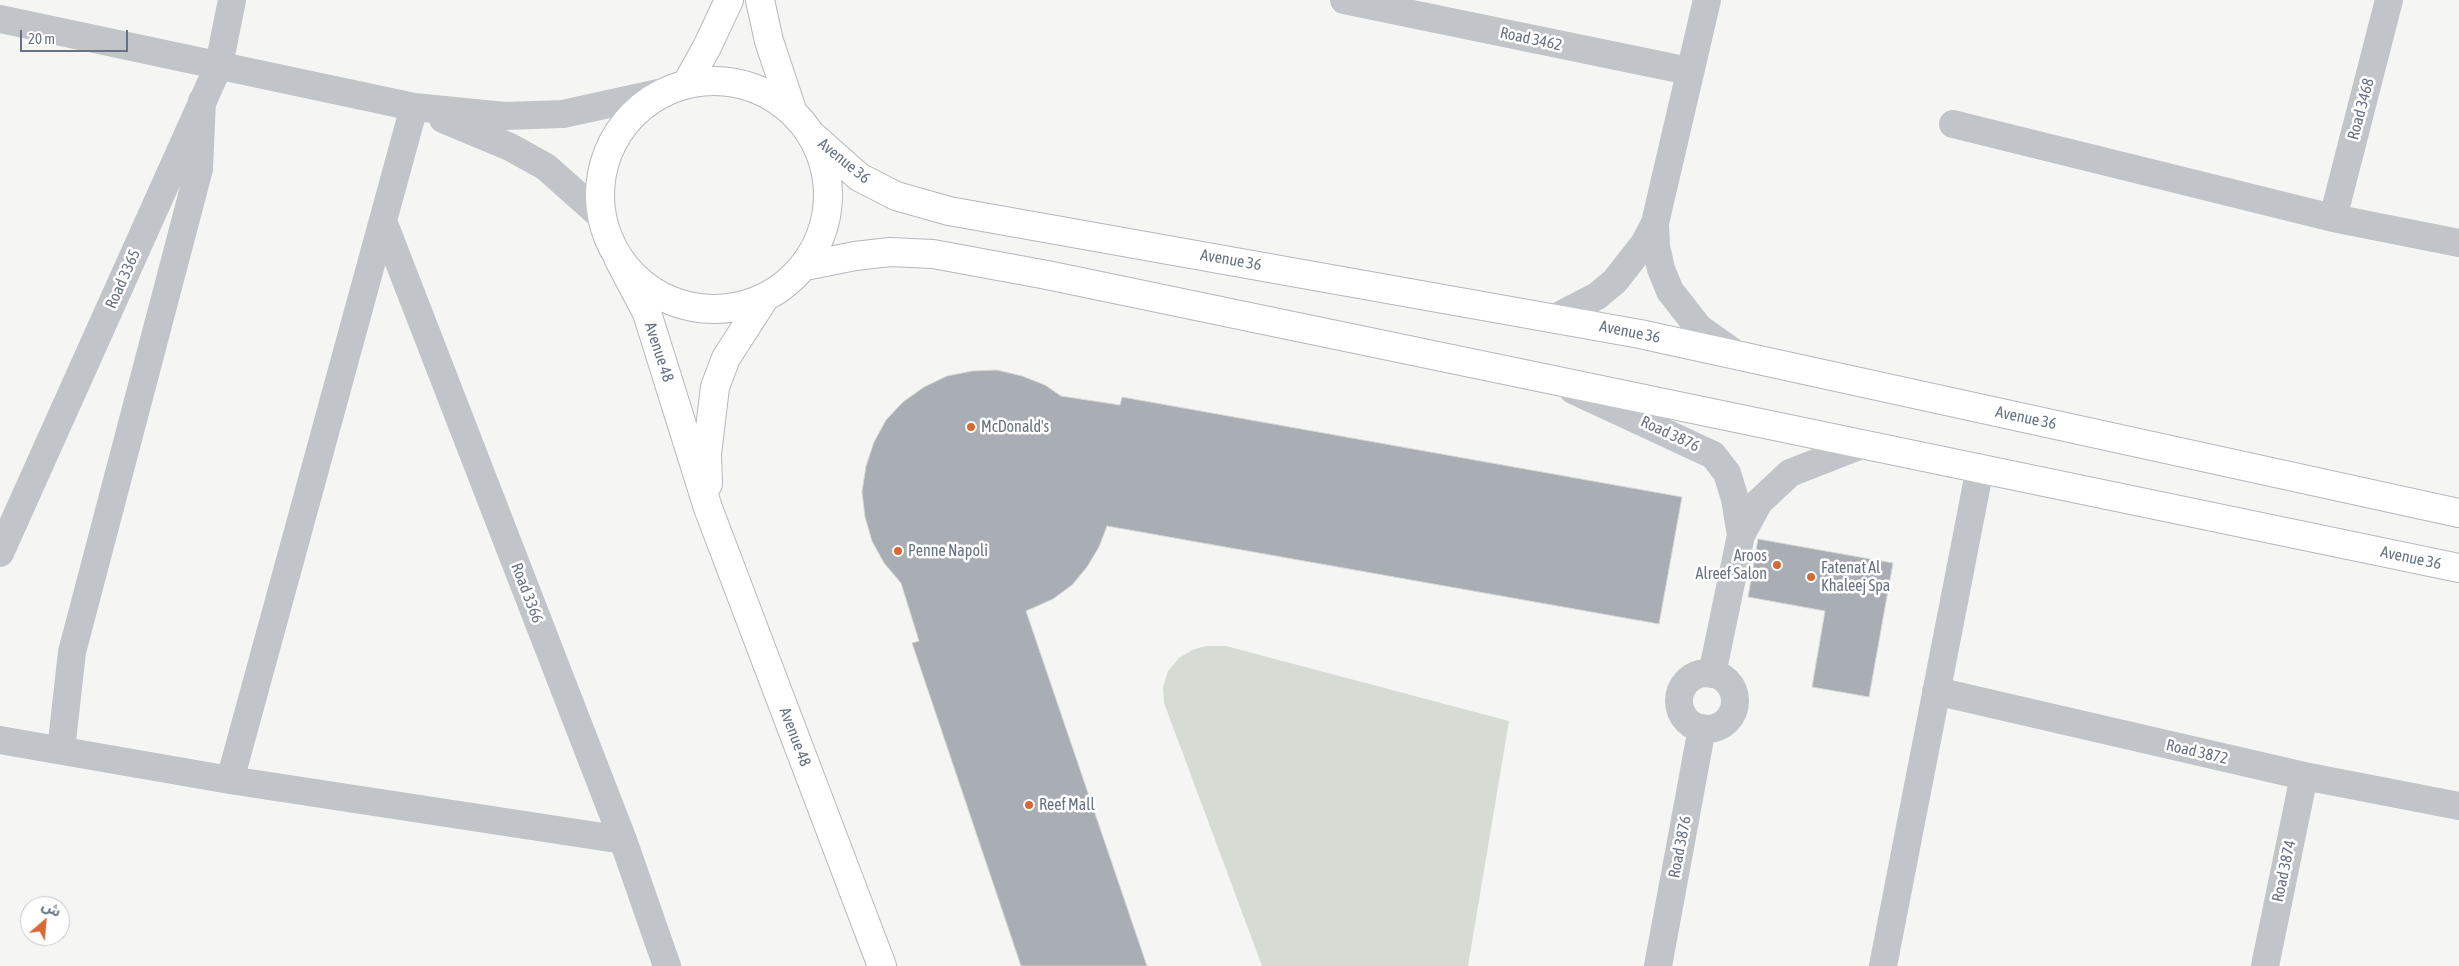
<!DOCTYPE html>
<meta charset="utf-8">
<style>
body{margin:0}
#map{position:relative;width:2459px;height:966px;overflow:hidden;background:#f5f6f3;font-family:"Asap Condensed","Noto Sans Arabic",sans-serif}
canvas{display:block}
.north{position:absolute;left:20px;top:896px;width:50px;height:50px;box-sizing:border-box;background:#fff;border:1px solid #c2c7cd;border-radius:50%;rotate:27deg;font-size:14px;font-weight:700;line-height:20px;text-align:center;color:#677382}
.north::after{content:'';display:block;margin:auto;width:18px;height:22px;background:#d76932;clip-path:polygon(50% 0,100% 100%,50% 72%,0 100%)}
.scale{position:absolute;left:20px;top:30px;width:108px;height:22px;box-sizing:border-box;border:2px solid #677382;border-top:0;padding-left:6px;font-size:15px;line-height:18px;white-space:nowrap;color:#677382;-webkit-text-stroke:4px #fff;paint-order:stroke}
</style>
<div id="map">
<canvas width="2459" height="966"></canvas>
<div class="north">ش</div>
<div class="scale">20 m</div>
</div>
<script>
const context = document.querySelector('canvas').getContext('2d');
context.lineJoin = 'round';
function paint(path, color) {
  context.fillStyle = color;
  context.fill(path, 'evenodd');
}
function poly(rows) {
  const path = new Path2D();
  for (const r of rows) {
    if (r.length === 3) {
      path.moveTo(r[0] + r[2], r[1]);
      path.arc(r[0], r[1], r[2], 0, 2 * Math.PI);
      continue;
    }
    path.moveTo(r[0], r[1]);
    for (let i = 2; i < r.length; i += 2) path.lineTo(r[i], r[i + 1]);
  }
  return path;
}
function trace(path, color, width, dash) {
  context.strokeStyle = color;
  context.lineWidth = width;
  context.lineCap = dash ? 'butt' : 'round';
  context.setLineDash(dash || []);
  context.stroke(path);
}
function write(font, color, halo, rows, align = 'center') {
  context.font = font + ' "Asap Condensed",sans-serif';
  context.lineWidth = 5;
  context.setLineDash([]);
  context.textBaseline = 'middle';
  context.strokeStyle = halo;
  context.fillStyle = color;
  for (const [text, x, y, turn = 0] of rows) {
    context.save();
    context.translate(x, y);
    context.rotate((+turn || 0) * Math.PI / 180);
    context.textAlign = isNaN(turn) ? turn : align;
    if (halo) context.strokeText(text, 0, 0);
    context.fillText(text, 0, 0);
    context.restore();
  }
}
const green = poly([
 [1206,646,1226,646,1509,721,1468,966,1262,966,1164,703,1163,687,1168,671,1179,658,1192,650]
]);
const building = poly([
 [997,370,1022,376,1045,385,1061,396,1120,405,1122,397,1682,497,1659,624,1107,526,1099,547,1087,567,1072,585,1053,599,1026,611,1147,966,1021,966,912,643,919,641,901,583,884,563,872,541,865,517,862,492,866,466,874,442,886,420,903,402,924,387,947,376,972,371,997,370],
 [1758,539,1893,563,1869,697,1812,687,1825,611,1748,597,1758,539]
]);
const street = poly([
 [1344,0,1689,71],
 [0,19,414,107,505,116,563,114,663,92],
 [443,119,510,147,546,167,601,216],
 [1953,124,2333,218,2459,243],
 [2333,218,2389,0],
 [383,221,623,840,667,966],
 [1655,223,1656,246,1661,269,1670,291,1699,328,1737,355],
 [1555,318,1597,296,1615,281,1644,244,1655,223,1707,0],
 [1573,390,1713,455,1727,473,1735,499,1741,535],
 [0,553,219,65,232,0],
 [1707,701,28],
 [1712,674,1741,535,1759,502,1790,473,1864,444],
 [1936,691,2304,776,2459,806],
 [0,740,230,780,623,840],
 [61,750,72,652,199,169,202,101],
 [230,780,414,107],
 [1658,966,1702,728],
 [1883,966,1980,468],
 [2265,966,2304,776]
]);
const secondary = poly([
 [760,0,769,41,792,110],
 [714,195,114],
 [687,83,707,47,729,0],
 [814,137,859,177,896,196,949,211,1640,334,2459,513],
 [618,258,647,313,708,508,882,966],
 [805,266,855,256,890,252,933,254,1047,275,2459,568],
 [708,484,707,454,715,387,726,358,764,299]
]);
const markers = [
 [971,427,5,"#d76932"],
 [898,551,5,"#d76932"],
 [1777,565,5,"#d76932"],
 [1811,577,5,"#d76932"],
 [1029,805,5,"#d76932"]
];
const streetNames = [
 ["Road 3462",1531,39,12],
 ["Road 3468",2361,109,-75],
 ["Avenue 36",844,161,39],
 ["Avenue 36",1231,260,10],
 ["Road 3365",123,279,-66],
 ["Avenue 36",1630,332,11],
 ["Avenue 48",659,352,72],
 ["Avenue 36",2026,418,12],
 ["Road 3876",1670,434,25],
 ["Avenue 36",2411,558,12],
 ["Road 3366",527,593,69],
 ["Avenue 48",795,737,69],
 ["Road 3872",2197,752,13],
 ["Road 3876",1680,847,-79],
 ["Road 3874",2284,871,-78]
];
const poiNames = [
 ["McDonald's",981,427],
 ["Penne Napoli",908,551],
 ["Aroos",1767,556,"right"],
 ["Alreef Salon",1767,574,"right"],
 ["Fatenat Al",1821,568],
 ["Khaleej Spa",1821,586],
 ["Reef Mall",1039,805]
];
paint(green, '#d6dcd4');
paint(building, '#a8aeb4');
trace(building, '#d7d7d5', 1);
trace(secondary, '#b4b8bc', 30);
trace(street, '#c1c4c8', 28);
trace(secondary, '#fff', 28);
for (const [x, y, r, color] of markers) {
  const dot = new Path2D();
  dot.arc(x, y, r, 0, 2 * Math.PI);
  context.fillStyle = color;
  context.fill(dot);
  trace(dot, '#fff', 2);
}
write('16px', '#677382', '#fff', streetNames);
write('16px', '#677382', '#fff', poiNames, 'left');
</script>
